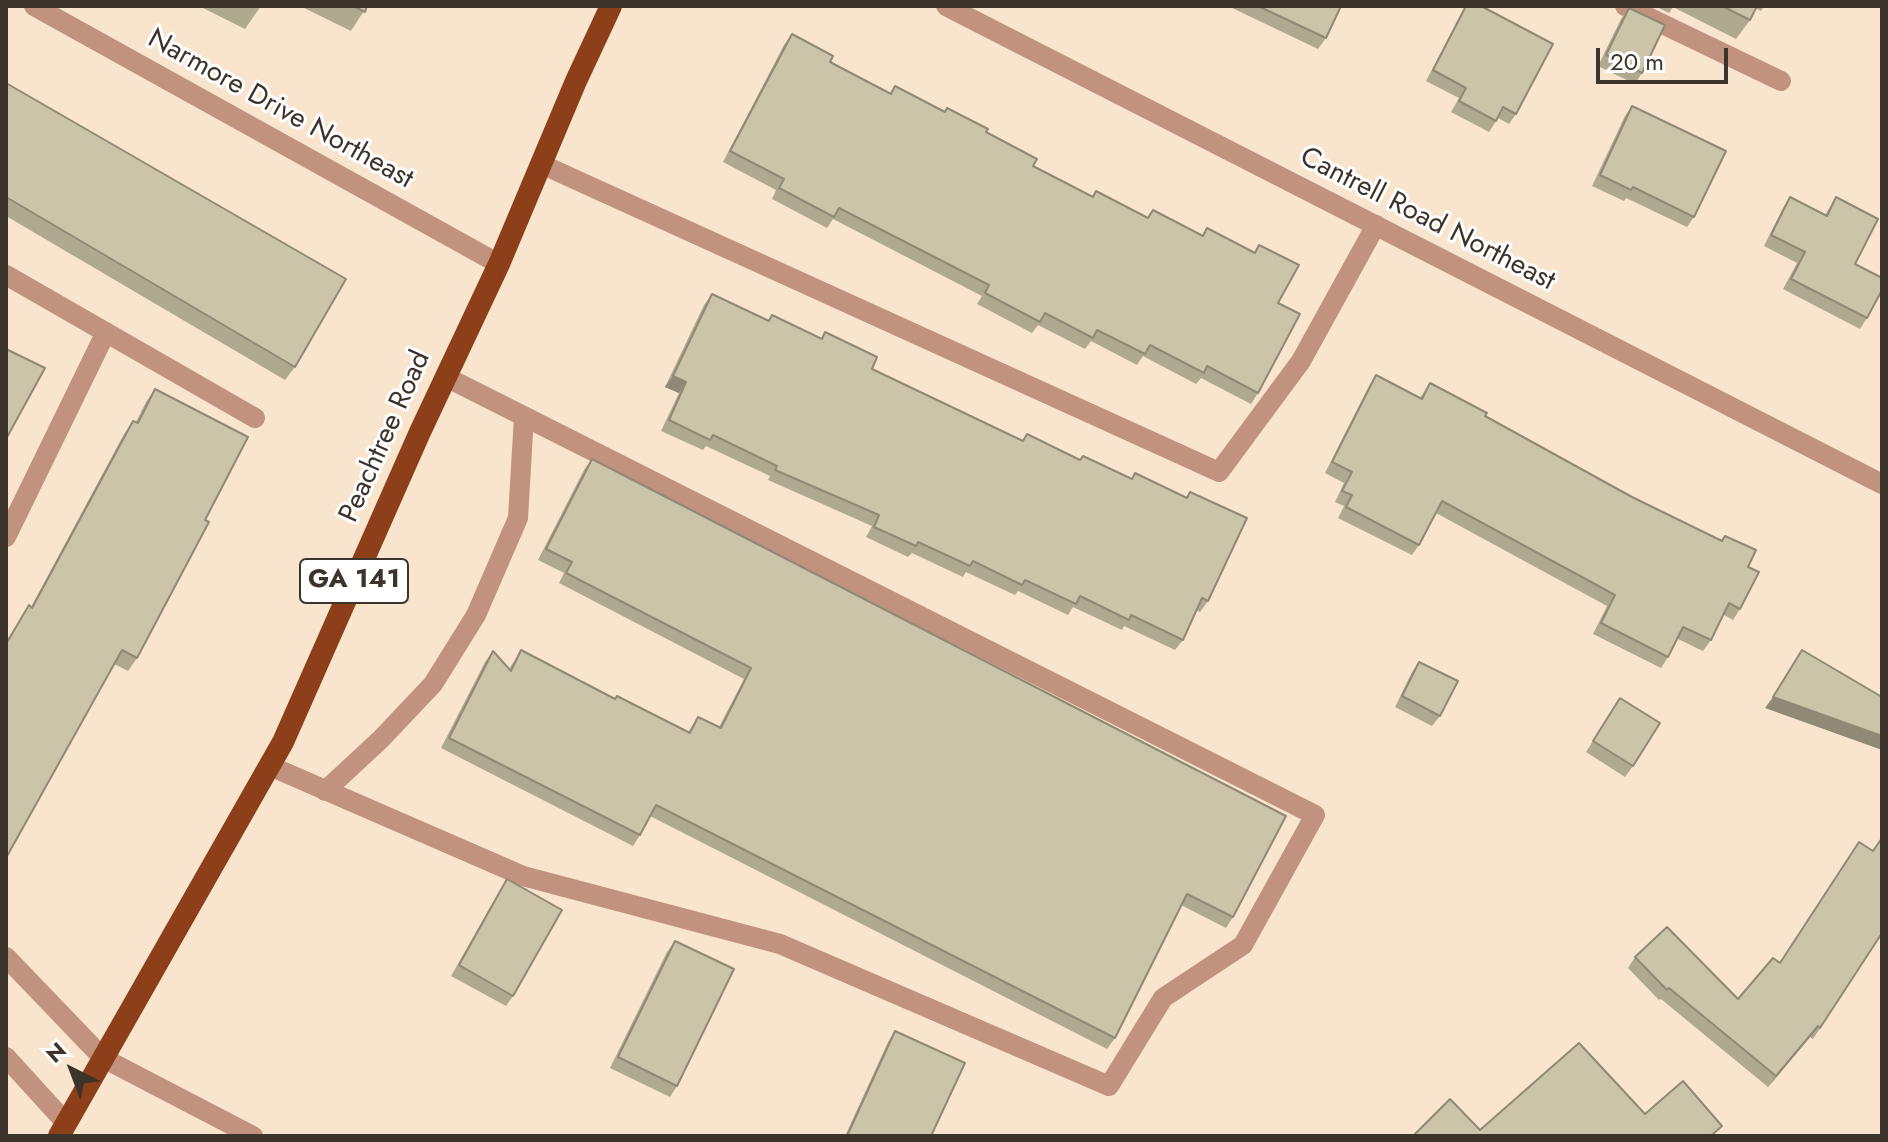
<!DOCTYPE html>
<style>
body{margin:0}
#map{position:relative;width:1888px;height:1142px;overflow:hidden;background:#f9e4cd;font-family:Jost,sans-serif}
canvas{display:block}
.frame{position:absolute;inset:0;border:8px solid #3c342b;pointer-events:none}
.north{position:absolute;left:32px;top:1030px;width:80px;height:80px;-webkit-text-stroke:6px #fff;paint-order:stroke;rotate:318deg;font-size:22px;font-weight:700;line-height:32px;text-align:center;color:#3c342b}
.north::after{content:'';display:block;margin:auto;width:28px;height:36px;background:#3c342b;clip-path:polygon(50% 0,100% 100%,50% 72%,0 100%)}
.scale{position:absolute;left:1596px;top:48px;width:132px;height:36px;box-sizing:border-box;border:4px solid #3c342b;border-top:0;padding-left:10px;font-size:24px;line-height:28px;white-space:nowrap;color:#3c342b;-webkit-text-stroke:6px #fff;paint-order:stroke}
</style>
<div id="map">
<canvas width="1888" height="1142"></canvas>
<div class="frame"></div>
<div class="north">N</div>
<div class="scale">20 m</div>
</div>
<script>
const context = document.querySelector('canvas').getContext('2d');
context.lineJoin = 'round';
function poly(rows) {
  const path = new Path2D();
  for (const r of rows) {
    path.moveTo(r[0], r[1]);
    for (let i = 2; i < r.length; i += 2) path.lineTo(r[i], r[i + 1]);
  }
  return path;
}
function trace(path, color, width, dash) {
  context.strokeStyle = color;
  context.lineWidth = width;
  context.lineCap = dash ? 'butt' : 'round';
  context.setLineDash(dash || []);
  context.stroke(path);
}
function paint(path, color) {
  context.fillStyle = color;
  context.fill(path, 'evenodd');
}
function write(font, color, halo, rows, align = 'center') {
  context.font = font + ' Jost,sans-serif';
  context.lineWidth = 6;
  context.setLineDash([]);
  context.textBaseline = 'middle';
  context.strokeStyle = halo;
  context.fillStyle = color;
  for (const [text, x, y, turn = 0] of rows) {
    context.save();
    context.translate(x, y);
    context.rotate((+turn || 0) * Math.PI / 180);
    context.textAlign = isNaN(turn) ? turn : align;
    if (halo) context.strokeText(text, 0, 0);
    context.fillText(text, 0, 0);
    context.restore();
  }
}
const service = poly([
 [1625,6,1781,81],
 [541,164,1219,472,1301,361,1376,225],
 [6,275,255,418],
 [6,537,106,332],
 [270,766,523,876,780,944,1109,1086,1163,998,1243,945,1315,815,446,377],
 [325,791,381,739,433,684,476,615,518,518,524,416],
 [6,957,103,1058,253,1136],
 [6,1057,66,1123]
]);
const minor = poly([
 [34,6,499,264],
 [946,6,1882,484]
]);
const trunk = poly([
 [59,1136,283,742,420,432,499,264,576,81,611,6]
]);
const wall = poly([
 [199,6,261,6,245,29],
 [300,6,367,6,351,31],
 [1228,6,1341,6,1326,38,1318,49],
 [1465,6,1481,6,1516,114,1509,124,1498,118,1489,132,1451,112,1459,98,1426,81],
 [1655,6,1764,6,1761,11,1755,8,1750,20,1736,39,1673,7,1669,13],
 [1629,8,1642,73,1635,84,1598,66,1621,19],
 [792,34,830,62,890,93,895,86,944,112,986,132,1033,166,1092,196,1096,191,1147,218,1153,210,1202,235,1207,228,1254,252,1259,245,1278,303,1258,393,1251,404,1201,378,1196,384,1143,356,1137,365,1091,341,1085,349,1038,325,1032,333,977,304,982,296,833,219,827,228,772,199,776,190,723,162,784,45],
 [6,83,295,367,285,380,6,216],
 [1632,106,1694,217,1687,227,1626,198,1624,201,1592,186,1625,116],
 [1790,197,1825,215,1836,197,1855,264,1867,318,1860,329,1783,289,1797,263,1764,246,1783,208],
 [712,294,768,320,772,315,821,339,825,332,872,369,1022,441,1027,434,1080,460,1131,479,1186,497,1190,492,1208,601,1200,612,1196,610,1183,640,1175,650,1124,626,1122,630,1073,607,1068,615,1018,591,1015,595,966,572,963,577,912,553,908,557,866,537,872,526,768,480,770,476,706,446,703,450,661,431,679,393,665,387,704,305],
 [1376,375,1420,398,1430,383,1485,416,1632,497,1721,540,1725,536,1748,567,1740,609,1733,620,1724,615,1711,640,1703,651,1678,639,1668,657,1661,668,1593,634,1607,606,1436,513,1419,545,1412,555,1338,518,1344,506,1335,502,1344,483,1325,473,1369,386],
 [155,389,205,520,137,658,128,671,114,664,6,858,6,642,29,605,31,607,124,434,133,421,136,422,146,402],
 [592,459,1233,917,1226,928,1181,905,1115,1038,1107,1049,650,816,640,835,633,846,441,748,485,662,493,651,509,669,521,650,615,698,688,732,698,717,719,727,744,679,559,583,564,573,538,560,584,470],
 [1419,662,1440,716,1432,726,1395,707,1412,672],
 [1620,698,1633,766,1625,777,1586,752],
 [507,879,513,996,506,1006,451,976,500,890],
 [1882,933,1813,1039,1810,1037,1768,1087,1661,999,1659,1000,1628,968,1635,957,1738,999,1779,963],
 [675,941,677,1086,670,1097,610,1068,667,952],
 [895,1031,931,1136,845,1136,888,1042]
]);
const shadedWall = poly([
 [673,376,686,382,679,393,665,387],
 [1773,697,1882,736,1882,750,1765,708],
 [1818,1026,1810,1037,1768,1087,1776,1076]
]);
const building = poly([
 [353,6,367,6,365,12,353,6],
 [1258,6,1341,6,1326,38,1258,6],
 [1466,6,1481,6,1553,44,1516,114,1503,107,1496,121,1459,101,1466,88,1433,70,1466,6],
 [1722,6,1757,6,1750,20,1722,6],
 [1629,8,1665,25,1642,73,1606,55,1629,8],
 [792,34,833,56,830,62,891,94,895,86,945,112,947,108,988,129,986,132,1037,159,1033,166,1093,197,1096,191,1148,218,1153,210,1203,236,1207,228,1255,253,1259,245,1299,265,1278,303,1300,314,1258,393,1207,366,1204,373,1150,345,1145,354,1097,330,1093,338,1045,313,1040,322,985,293,989,285,839,208,834,217,779,188,784,179,730,151,792,34],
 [6,83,346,279,295,367,6,197,6,83],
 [1632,106,1726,151,1694,217,1633,187,1631,190,1600,175,1632,106],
 [1790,197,1827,216,1836,197,1878,219,1855,264,1882,278,1882,290,1867,318,1791,279,1805,252,1771,235,1790,197],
 [712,294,769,321,772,315,822,339,825,332,877,357,872,369,1023,441,1027,434,1080,460,1083,456,1132,479,1135,473,1187,498,1190,492,1247,518,1208,601,1202,598,1183,640,1131,615,1129,620,1080,596,1076,604,1025,580,1022,585,973,561,970,566,918,542,916,546,874,527,879,515,775,470,777,466,713,435,710,440,669,420,686,382,673,376,712,294],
 [6,349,45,368,6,439,6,349],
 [1376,375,1422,399,1430,383,1487,413,1485,416,1632,497,1722,541,1725,536,1756,550,1748,567,1759,572,1740,609,1729,603,1711,640,1683,627,1668,657,1601,623,1615,595,1442,501,1419,545,1346,507,1352,495,1342,491,1352,472,1332,462,1376,375],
 [155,389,248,437,205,520,209,522,137,658,122,650,6,858,6,644,29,605,32,608,133,421,138,423,155,389],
 [592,459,1286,816,1233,917,1187,894,1115,1038,656,805,640,835,449,738,493,651,511,671,521,650,615,699,617,696,690,733,698,717,721,728,751,668,566,573,572,562,546,549,592,459],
 [1802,650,1882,697,1882,736,1773,697,1802,650],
 [1419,662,1458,681,1440,716,1402,696,1419,662],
 [1620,698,1660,723,1633,766,1593,741,1620,698],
 [1882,838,1882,933,1820,1028,1818,1026,1776,1076,1669,988,1667,990,1635,957,1667,927,1738,999,1773,958,1780,963,1859,842,1873,851,1882,838],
 [507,879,562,910,513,996,459,965,507,879],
 [675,941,734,969,677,1086,618,1057,675,941],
 [895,1031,965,1063,931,1136,847,1136,895,1031],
 [1579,1043,1645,1114,1683,1081,1722,1126,1711,1136,1413,1136,1450,1099,1480,1130,1579,1043]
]);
const shields = [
 [354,581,108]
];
const shieldNames = [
 ["GA 141",354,581]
];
const streetNames = [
 ["Narmore Drive Northeast",280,110,29],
 ["Cantrell Road Northeast",1427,220,27],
 ["Peachtree Road",386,437,-66]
];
trace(service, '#c1937f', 20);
trace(minor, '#c1937f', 20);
trace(trunk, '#8c3f18', 22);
paint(wall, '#afa990');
paint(shadedWall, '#8f8976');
paint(building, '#ccc4a8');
trace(building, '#8f8976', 2);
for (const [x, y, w] of shields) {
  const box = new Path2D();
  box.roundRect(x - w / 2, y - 22, w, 44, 6);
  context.fillStyle = '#fff';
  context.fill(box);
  trace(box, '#3c342b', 2);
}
write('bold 26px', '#3c342b', null, shieldNames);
write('28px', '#3c342b', '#fff', streetNames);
</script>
